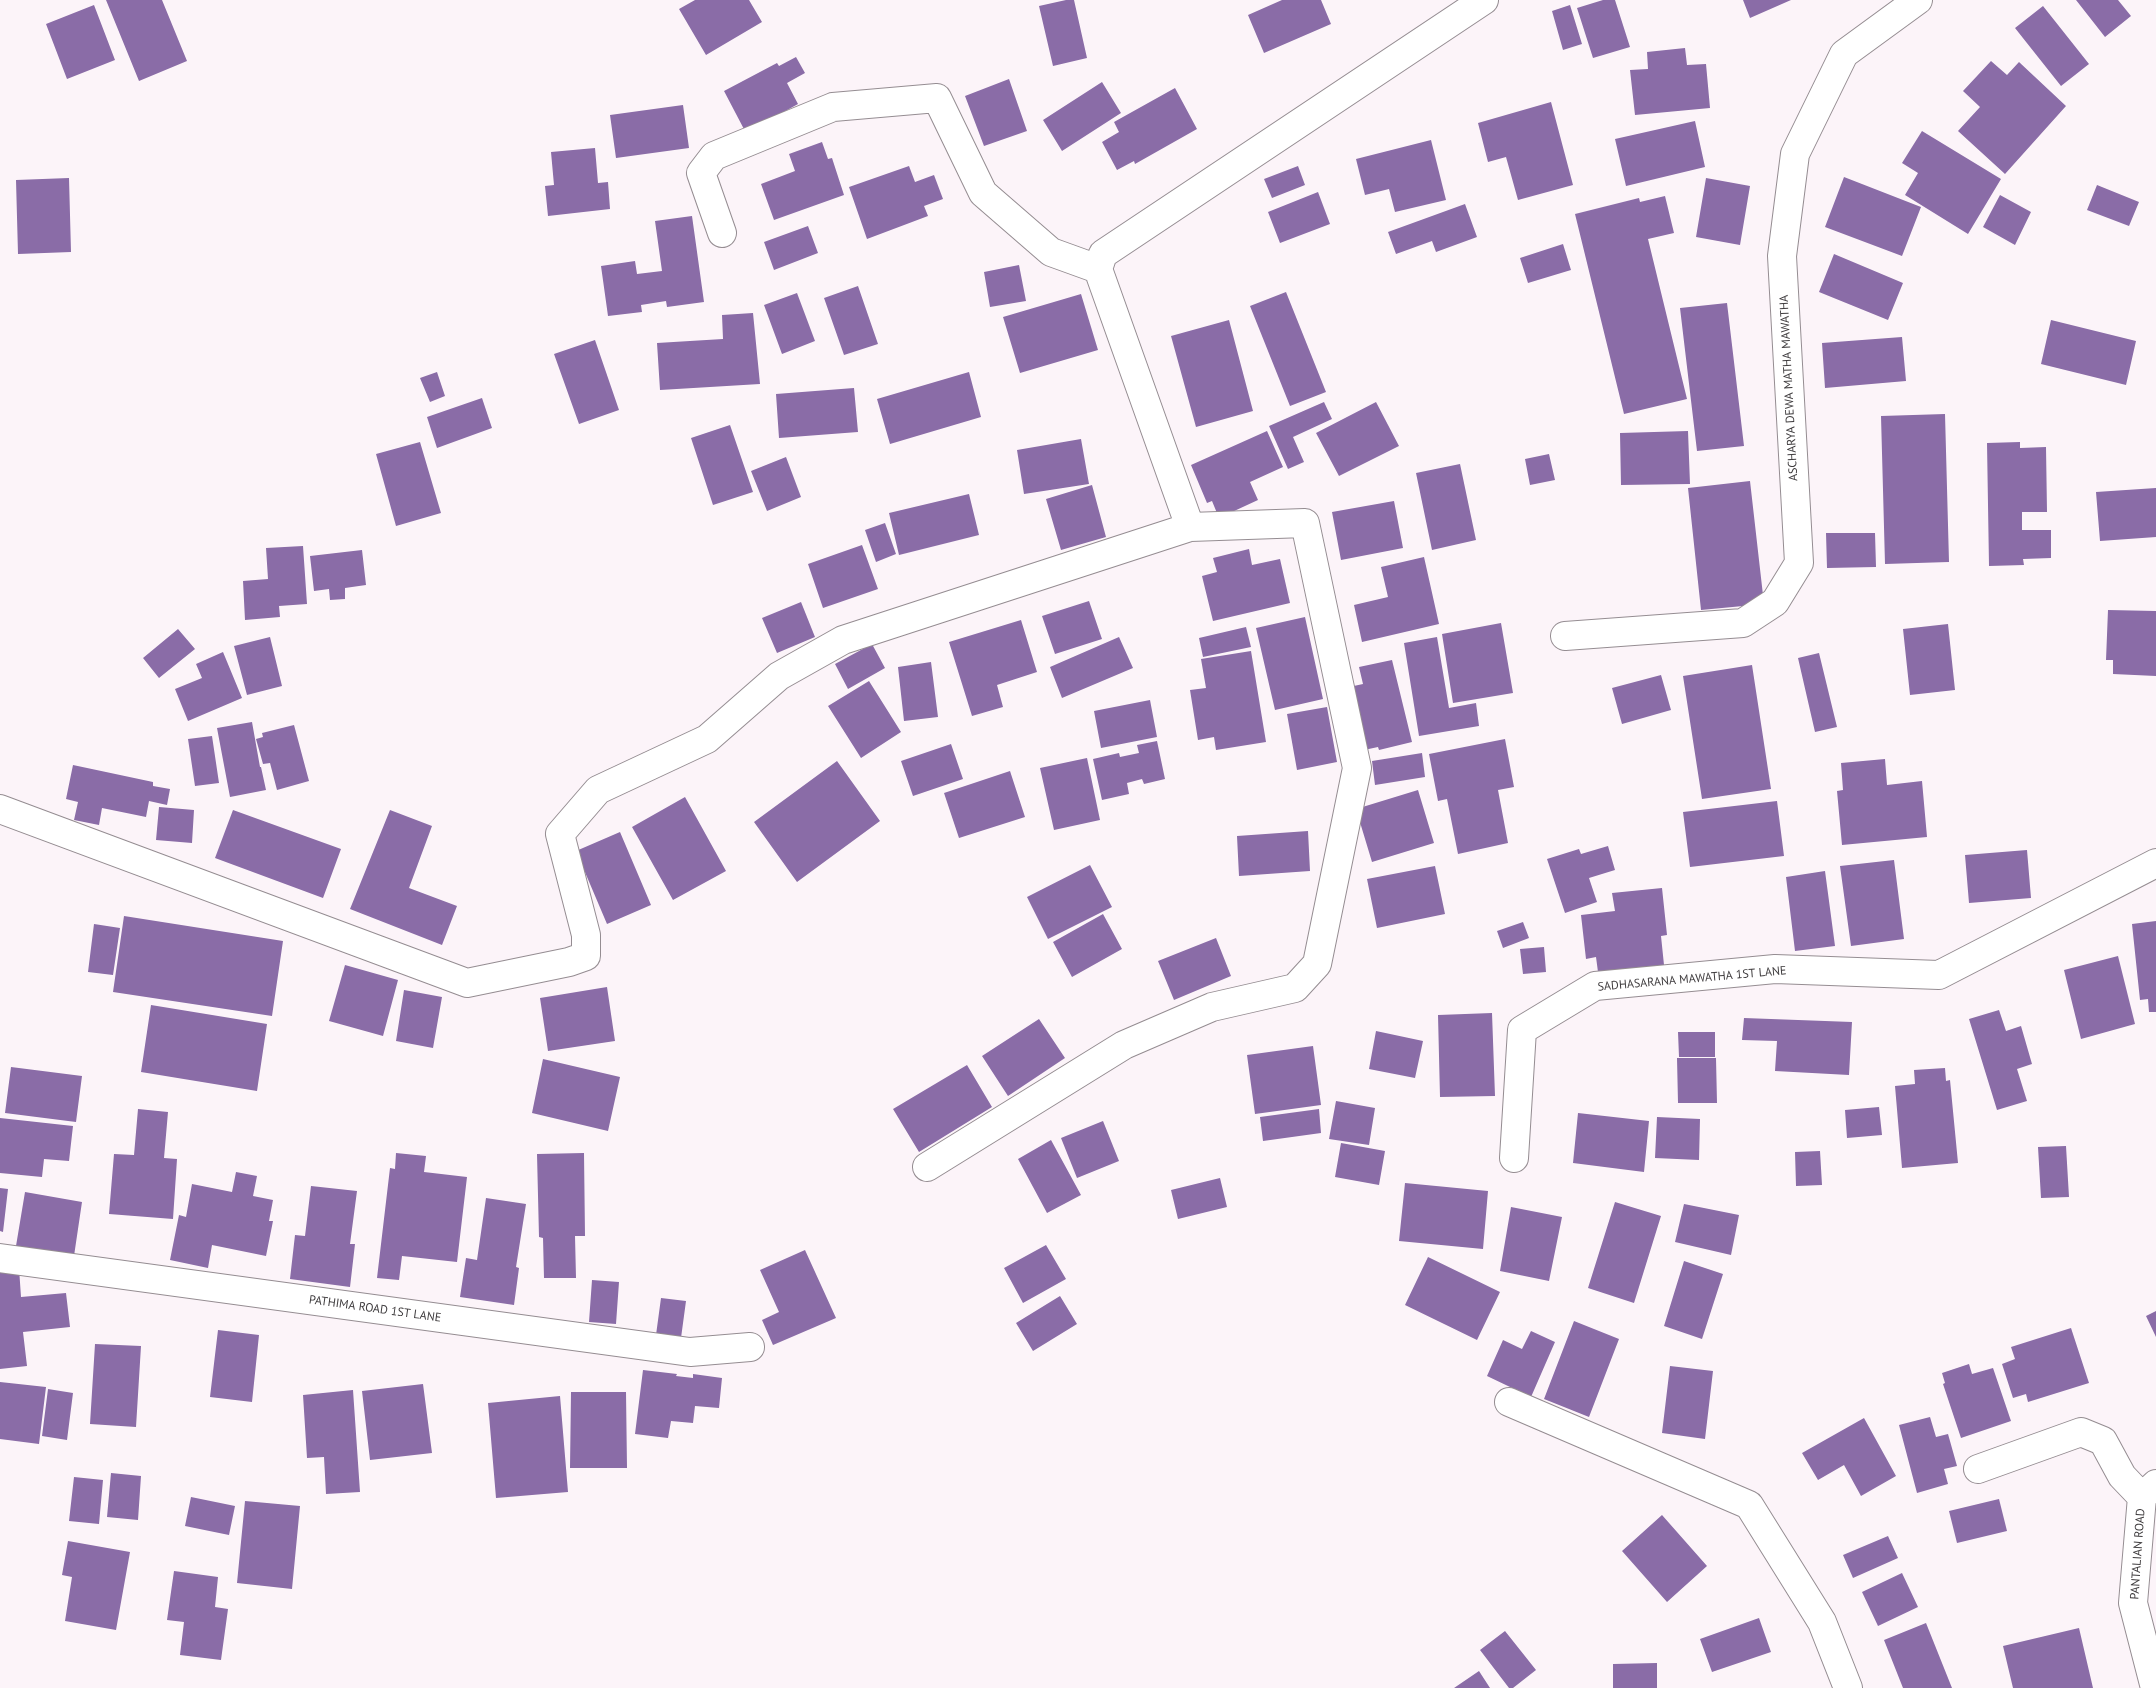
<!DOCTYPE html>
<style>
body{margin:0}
canvas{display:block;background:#fcf4f9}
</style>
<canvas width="2156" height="1688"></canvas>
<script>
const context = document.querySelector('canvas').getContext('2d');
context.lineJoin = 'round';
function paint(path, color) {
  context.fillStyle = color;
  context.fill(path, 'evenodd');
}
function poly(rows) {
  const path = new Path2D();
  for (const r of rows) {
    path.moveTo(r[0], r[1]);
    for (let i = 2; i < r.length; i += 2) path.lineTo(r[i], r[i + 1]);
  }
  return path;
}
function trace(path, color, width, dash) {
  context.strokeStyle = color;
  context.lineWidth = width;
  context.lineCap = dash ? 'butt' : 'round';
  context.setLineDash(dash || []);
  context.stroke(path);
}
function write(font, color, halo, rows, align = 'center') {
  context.font = font + ' "PT Sans",sans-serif';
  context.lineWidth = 5;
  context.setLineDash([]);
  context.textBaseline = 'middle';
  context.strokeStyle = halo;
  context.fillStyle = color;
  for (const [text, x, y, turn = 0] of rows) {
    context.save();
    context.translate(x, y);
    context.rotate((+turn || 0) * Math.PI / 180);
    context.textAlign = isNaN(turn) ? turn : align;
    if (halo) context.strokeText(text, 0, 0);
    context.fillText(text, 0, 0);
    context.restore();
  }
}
const building = poly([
 [106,0,162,0,187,61,139,81],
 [695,0,749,0,762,22,706,55,679,9],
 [1066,0,1074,0,1087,58,1053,66,1039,6],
 [1282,0,1321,0,1331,24,1264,53,1248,15],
 [1603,0,1615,0,1630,47,1593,58,1577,8],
 [1743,0,1791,0,1750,18],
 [2076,0,2118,0,2131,16,2105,37],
 [94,5,115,60,67,79,46,24],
 [1570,5,1582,44,1563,50,1552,11],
 [2043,6,2089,64,2061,86,2015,28],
 [1685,48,1687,65,1706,64,1710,108,1635,115,1630,70,1648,69,1647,52],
 [796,57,805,73,787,83,798,104,746,133,724,91,777,63,779,66],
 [1991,61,2007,75,2019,62,2066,106,2005,174,1958,131,1980,107,1963,91],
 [1009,79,1027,131,984,146,965,96],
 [1102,82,1121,113,1062,151,1043,120],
 [1175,88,1197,129,1135,164,1134,161,1117,170,1102,142,1119,132,1114,122],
 [1551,102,1573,185,1518,200,1506,157,1488,162,1478,123],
 [683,105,689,148,616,158,610,115],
 [1695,121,1705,167,1626,186,1615,139],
 [1922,131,2001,179,1968,234,1905,195,1918,173,1902,163],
 [1431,140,1446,200,1395,212,1389,189,1365,195,1356,159],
 [822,142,828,159,832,158,844,195,774,220,761,184,795,171,789,154],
 [595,148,598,183,608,182,610,209,548,216,545,186,554,185,551,152],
 [909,166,915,182,934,175,943,199,924,206,928,216,867,239,849,187],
 [1298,166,1305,185,1272,198,1264,179],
 [1844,177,1921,207,1902,256,1825,227],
 [69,178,71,252,18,254,16,180],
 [1706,178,1750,186,1740,245,1696,237],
 [2097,185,2139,202,2129,226,2087,210],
 [1318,192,1330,224,1280,243,1268,212],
 [2000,195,2031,212,2015,245,1983,227],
 [1665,196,1674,233,1648,239,1687,399,1624,414,1575,214,1639,198,1640,202],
 [1465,204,1477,237,1436,252,1432,241,1396,254,1388,232],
 [692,216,704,302,667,307,666,301,641,305,642,312,608,316,601,266,635,261,637,274,662,271,655,221],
 [808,226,818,253,774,270,764,242],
 [1563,244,1571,270,1528,283,1520,258],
 [1834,254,1903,283,1888,320,1819,292],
 [1019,265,1026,301,990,307,984,272],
 [858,286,878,344,844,355,824,298],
 [1286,292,1326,392,1290,406,1250,306],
 [797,293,815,341,782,354,764,305],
 [1081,294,1098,350,1020,373,1003,317],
 [1727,303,1744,446,1697,451,1680,308],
 [753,313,760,384,660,390,657,343,723,339,722,315],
 [1229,320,1253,411,1196,427,1171,336],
 [2051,320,2136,341,2126,385,2041,364],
 [1902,337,1906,381,1825,388,1822,343],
 [595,340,619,410,579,424,554,354],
 [437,372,445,396,430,402,420,378],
 [969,372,981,417,890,444,877,399],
 [854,388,858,432,779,438,776,394],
 [482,398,492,428,437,448,427,417],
 [1324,402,1332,419,1293,437,1304,462,1288,469,1269,426],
 [1376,402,1399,446,1339,476,1316,433],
 [1945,414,1949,562,1885,564,1881,416],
 [730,425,753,492,713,505,691,438],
 [1267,431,1283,467,1250,482,1258,500,1219,518,1212,501,1207,503,1191,465],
 [1688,431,1690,484,1621,485,1620,433],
 [1081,439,1089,484,1024,494,1017,450],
 [420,442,441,513,396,526,376,454],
 [2020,442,2020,448,2046,447,2047,512,2022,512,2022,530,2051,530,2051,558,2023,559,2024,565,1989,566,1987,443],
 [1549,454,1555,480,1530,485,1525,459],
 [786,457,801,497,767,511,751,471],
 [1460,464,1476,540,1432,550,1416,473],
 [1750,481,1764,604,1701,610,1688,488],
 [1092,485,1106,537,1061,550,1046,499],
 [2156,488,2156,537,2100,541,2096,492],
 [969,494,979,535,899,555,889,513],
 [1394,501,1403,548,1341,560,1332,512],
 [885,523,896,554,876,562,865,530],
 [1826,533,1875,533,1876,567,1827,568],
 [862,545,878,589,823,608,808,564],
 [303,546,307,604,279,606,280,617,245,620,243,581,268,579,266,548],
 [1249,549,1252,565,1280,559,1290,603,1213,621,1202,576,1217,572,1213,558],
 [362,550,366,585,345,588,345,599,330,600,329,589,314,591,310,556],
 [1424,557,1439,624,1362,642,1354,605,1388,597,1381,567],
 [1089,601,1102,639,1055,654,1042,616],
 [801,602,815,637,777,653,762,618],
 [2108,610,2156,611,2156,676,2113,674,2113,660,2106,660],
 [1305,617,1323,699,1275,710,1256,628],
 [1021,620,1037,672,997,685,1003,707,972,716,949,642],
 [1501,623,1513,693,1453,703,1442,634],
 [1948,624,1955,690,1910,695,1903,629],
 [1246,627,1251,647,1203,657,1199,638],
 [178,629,195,649,159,678,143,658],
 [270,637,282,686,247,695,234,646],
 [1119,637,1133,668,1062,698,1050,667],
 [1437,637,1449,708,1476,703,1479,726,1419,736,1404,643],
 [872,644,885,668,848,689,835,664],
 [1251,651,1266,742,1216,750,1214,737,1198,740,1190,690,1206,688,1201,659],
 [223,652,242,698,188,721,175,689,202,678,196,664],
 [1819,653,1837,727,1815,732,1798,658],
 [1392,660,1412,742,1379,750,1378,747,1364,750,1349,687,1363,684,1359,667],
 [931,662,938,717,904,721,898,667],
 [1752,665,1771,789,1702,799,1683,676],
 [1661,675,1671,710,1622,724,1612,688],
 [869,681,901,732,861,758,828,706],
 [1150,700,1157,737,1101,748,1094,711],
 [1327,707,1337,762,1297,770,1287,714],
 [252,722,260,767,261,767,266,790,230,797,217,728],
 [294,725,309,781,277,790,270,763,263,764,256,739,263,737,262,733],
 [212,736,219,783,195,786,188,739],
 [1505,739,1514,787,1498,790,1508,843,1458,854,1447,799,1438,801,1429,754],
 [1157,741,1165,779,1144,784,1142,779,1127,783,1129,794,1102,800,1093,759,1119,753,1120,757,1139,753,1137,745],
 [951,744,963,779,913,796,901,761],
 [1422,753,1425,777,1375,785,1372,761],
 [1087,758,1100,820,1054,830,1040,768],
 [1885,759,1887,785,1922,781,1927,837,1842,845,1837,791,1843,790,1841,763],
 [837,761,880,821,797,882,754,822],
 [73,765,153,782,153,786,170,789,167,805,149,801,146,817,102,808,99,825,74,820,78,802,66,799],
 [1010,771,1025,817,959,838,944,793],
 [1418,790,1434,843,1372,862,1356,809],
 [685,797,726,871,673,900,632,827],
 [1777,801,1784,856,1690,867,1683,812],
 [159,807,194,810,192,843,156,840],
 [233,810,341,849,323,898,215,858],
 [390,810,432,826,409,888,457,906,442,945,350,909],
 [1308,831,1310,871,1239,876,1237,836],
 [620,832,651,905,607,924,576,851],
 [1608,846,1615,870,1589,878,1597,902,1565,913,1547,859,1579,849,1581,854],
 [2027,850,2031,898,1969,903,1965,855],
 [1894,860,1904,939,1851,946,1840,866],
 [1090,865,1112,907,1048,939,1027,897],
 [1435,866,1445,914,1377,928,1367,879],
 [1825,871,1835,946,1795,951,1786,877],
 [1662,888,1667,935,1661,936,1664,965,1598,972,1596,957,1586,959,1581,915,1615,911,1612,893],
 [1103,914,1122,949,1072,977,1053,942],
 [124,916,283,941,272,1016,113,992],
 [2156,921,2156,1012,2149,1012,2148,999,2140,1000,2132,924],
 [1523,922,1529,938,1503,948,1497,931],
 [94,924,120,928,113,975,88,972],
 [1216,938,1231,976,1174,1000,1158,961],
 [1544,947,1546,972,1523,974,1520,949],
 [2118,956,2135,1024,2081,1039,2064,970],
 [345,965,398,980,383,1036,329,1021],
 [607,987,615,1041,548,1051,540,998],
 [404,990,442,997,433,1048,396,1041],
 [151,1005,267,1024,257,1091,141,1072],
 [1999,1010,2006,1031,2021,1026,2032,1064,2017,1069,2027,1101,1997,1110,1969,1019],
 [1492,1013,1495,1096,1440,1097,1438,1015],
 [1744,1018,1852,1022,1849,1075,1775,1071,1777,1041,1742,1040],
 [1039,1019,1065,1058,1008,1096,982,1056],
 [1376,1031,1423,1041,1415,1078,1369,1069],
 [1678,1032,1715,1032,1715,1057,1679,1057],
 [1313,1046,1321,1105,1255,1114,1247,1055],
 [1677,1058,1716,1058,1717,1103,1678,1103],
 [543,1059,620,1077,608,1131,532,1113],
 [967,1065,992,1107,919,1152,893,1109],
 [11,1067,82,1076,76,1122,5,1113],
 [1945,1068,1946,1081,1950,1080,1958,1163,1902,1168,1895,1086,1915,1084,1914,1070],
 [1336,1101,1375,1108,1369,1145,1329,1139],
 [1879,1107,1882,1135,1847,1138,1845,1110],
 [138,1109,168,1112,164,1158,177,1159,173,1219,109,1214,114,1154,134,1155],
 [1319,1109,1321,1133,1263,1141,1260,1117],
 [1578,1113,1649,1121,1644,1172,1573,1163],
 [1657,1117,1700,1119,1699,1160,1655,1158],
 [0,1118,73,1126,69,1161,44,1159,42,1177,0,1173],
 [1103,1121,1119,1161,1077,1178,1061,1138],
 [1051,1140,1081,1195,1047,1213,1018,1159],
 [1341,1143,1385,1151,1379,1185,1335,1177],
 [2066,1146,2069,1197,2041,1198,2038,1147],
 [1820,1151,1822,1185,1796,1186,1795,1152],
 [396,1153,426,1156,424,1172,467,1177,457,1262,402,1256,399,1280,377,1278,390,1168,395,1169],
 [584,1153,585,1236,575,1236,576,1278,544,1278,543,1238,539,1237,537,1154],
 [236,1172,257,1176,253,1196,273,1200,269,1221,273,1221,266,1256,212,1245,208,1268,170,1260,179,1215,186,1217,192,1184,232,1192],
 [1220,1178,1227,1207,1178,1219,1171,1190],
 [1405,1183,1488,1191,1483,1249,1399,1241],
 [311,1186,357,1191,350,1244,355,1244,350,1287,290,1279,295,1235,305,1236],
 [0,1188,8,1189,3,1232,0,1231],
 [25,1192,82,1202,74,1256,16,1246],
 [486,1198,526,1204,516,1267,519,1268,514,1305,460,1297,466,1258,477,1260],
 [1615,1202,1661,1216,1634,1303,1588,1288],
 [1684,1204,1739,1215,1731,1255,1675,1242],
 [1511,1207,1562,1217,1549,1281,1500,1271],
 [1046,1245,1066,1279,1023,1303,1004,1268],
 [805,1250,836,1318,773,1345,762,1320,779,1312,760,1270],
 [1428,1257,1500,1292,1477,1340,1405,1305],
 [1684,1261,1723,1274,1702,1339,1664,1326],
 [19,1268,21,1297,66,1293,70,1327,23,1332,27,1366,0,1369,0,1269],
 [592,1280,619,1282,616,1324,589,1322],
 [1060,1296,1077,1324,1033,1351,1016,1323],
 [661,1298,686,1301,681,1338,656,1335],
 [2156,1311,2156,1337,2146,1316],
 [1574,1321,1619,1339,1589,1417,1544,1399],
 [2071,1328,2089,1383,2028,1402,2026,1394,2013,1398,2002,1364,2015,1359,2011,1347],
 [218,1330,259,1335,252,1402,210,1397],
 [1531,1331,1555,1342,1531,1397,1487,1376,1503,1340,1522,1349],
 [95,1344,141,1346,136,1427,90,1424],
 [1969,1364,1972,1374,1993,1368,2011,1421,1961,1438,1943,1384,1945,1383,1942,1373],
 [1670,1366,1713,1371,1705,1439,1662,1433],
 [643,1370,677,1374,676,1376,693,1378,693,1374,722,1378,719,1408,695,1406,693,1423,671,1421,668,1438,635,1434],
 [0,1382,46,1387,39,1444,0,1439],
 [423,1384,432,1453,370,1460,362,1391],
 [48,1389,73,1393,67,1440,42,1436],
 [353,1390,360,1492,326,1494,324,1457,307,1458,303,1395],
 [571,1392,626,1392,627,1468,570,1468],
 [560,1396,568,1492,496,1498,488,1403],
 [1930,1417,1936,1437,1948,1434,1957,1466,1944,1469,1948,1484,1917,1493,1899,1425],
 [1864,1418,1896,1476,1861,1496,1844,1465,1818,1480,1802,1453],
 [111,1473,141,1476,138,1520,107,1517],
 [74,1477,103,1480,99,1524,69,1521],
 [191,1497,235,1506,229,1535,185,1526],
 [1999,1499,2007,1531,1957,1543,1949,1511],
 [245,1501,300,1506,292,1589,237,1583],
 [1662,1515,1707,1566,1667,1602,1622,1551],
 [1888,1536,1898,1558,1853,1578,1843,1555],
 [68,1541,130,1552,116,1630,65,1621,72,1577,62,1575],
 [174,1571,218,1577,215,1607,228,1609,221,1660,180,1655,184,1622,167,1620],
 [1902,1573,1918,1607,1878,1626,1862,1592],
 [1759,1618,1771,1652,1712,1672,1700,1639],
 [1926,1623,1952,1688,1903,1688,1884,1640],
 [2079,1628,2093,1688,2013,1688,2003,1646],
 [1505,1631,1536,1670,1513,1688,1509,1688,1480,1650],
 [1657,1663,1657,1688,1613,1688,1613,1664],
 [1479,1671,1490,1688,1454,1688]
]);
const minor = poly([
 [722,233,701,173,714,156,833,107,937,98,983,193,1051,252,1098,269],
 [1565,636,1743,623,1775,602,1799,563,1782,256,1795,154,1844,54,1918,0],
 [0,809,467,983,569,962,586,956,586,935,560,834,598,790,707,739,779,676,843,640,1190,527,1098,269,1103,254,1484,0],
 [1514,1158,1522,1030,1595,986,1775,969,1939,975,2156,863],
 [927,1167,1124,1045,1212,1007,1295,988,1317,964,1357,768,1305,523,1190,527],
 [0,1258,690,1352,750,1347],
 [1509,1402,1749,1505,1822,1622,1848,1688],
 [1978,1469,2081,1432,2103,1441,2122,1476,2142,1497],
 [2155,1688,2133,1603,2142,1497,2156,1484]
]);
const streetNames = [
 ["ASCHARYA DEWA MATHA MAWATHA",1789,388,-93],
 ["SADHASARANA MAWATHA 1ST LANE",1692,979,-5],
 ["PATHIMA ROAD 1ST LANE",375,1309,8],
 ["PANTALIAN ROAD",2138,1554,-86]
];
paint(building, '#8a6ca7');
trace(minor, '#958d92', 30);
trace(minor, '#fff', 28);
write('12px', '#3f3c3e', '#fff', streetNames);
</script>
